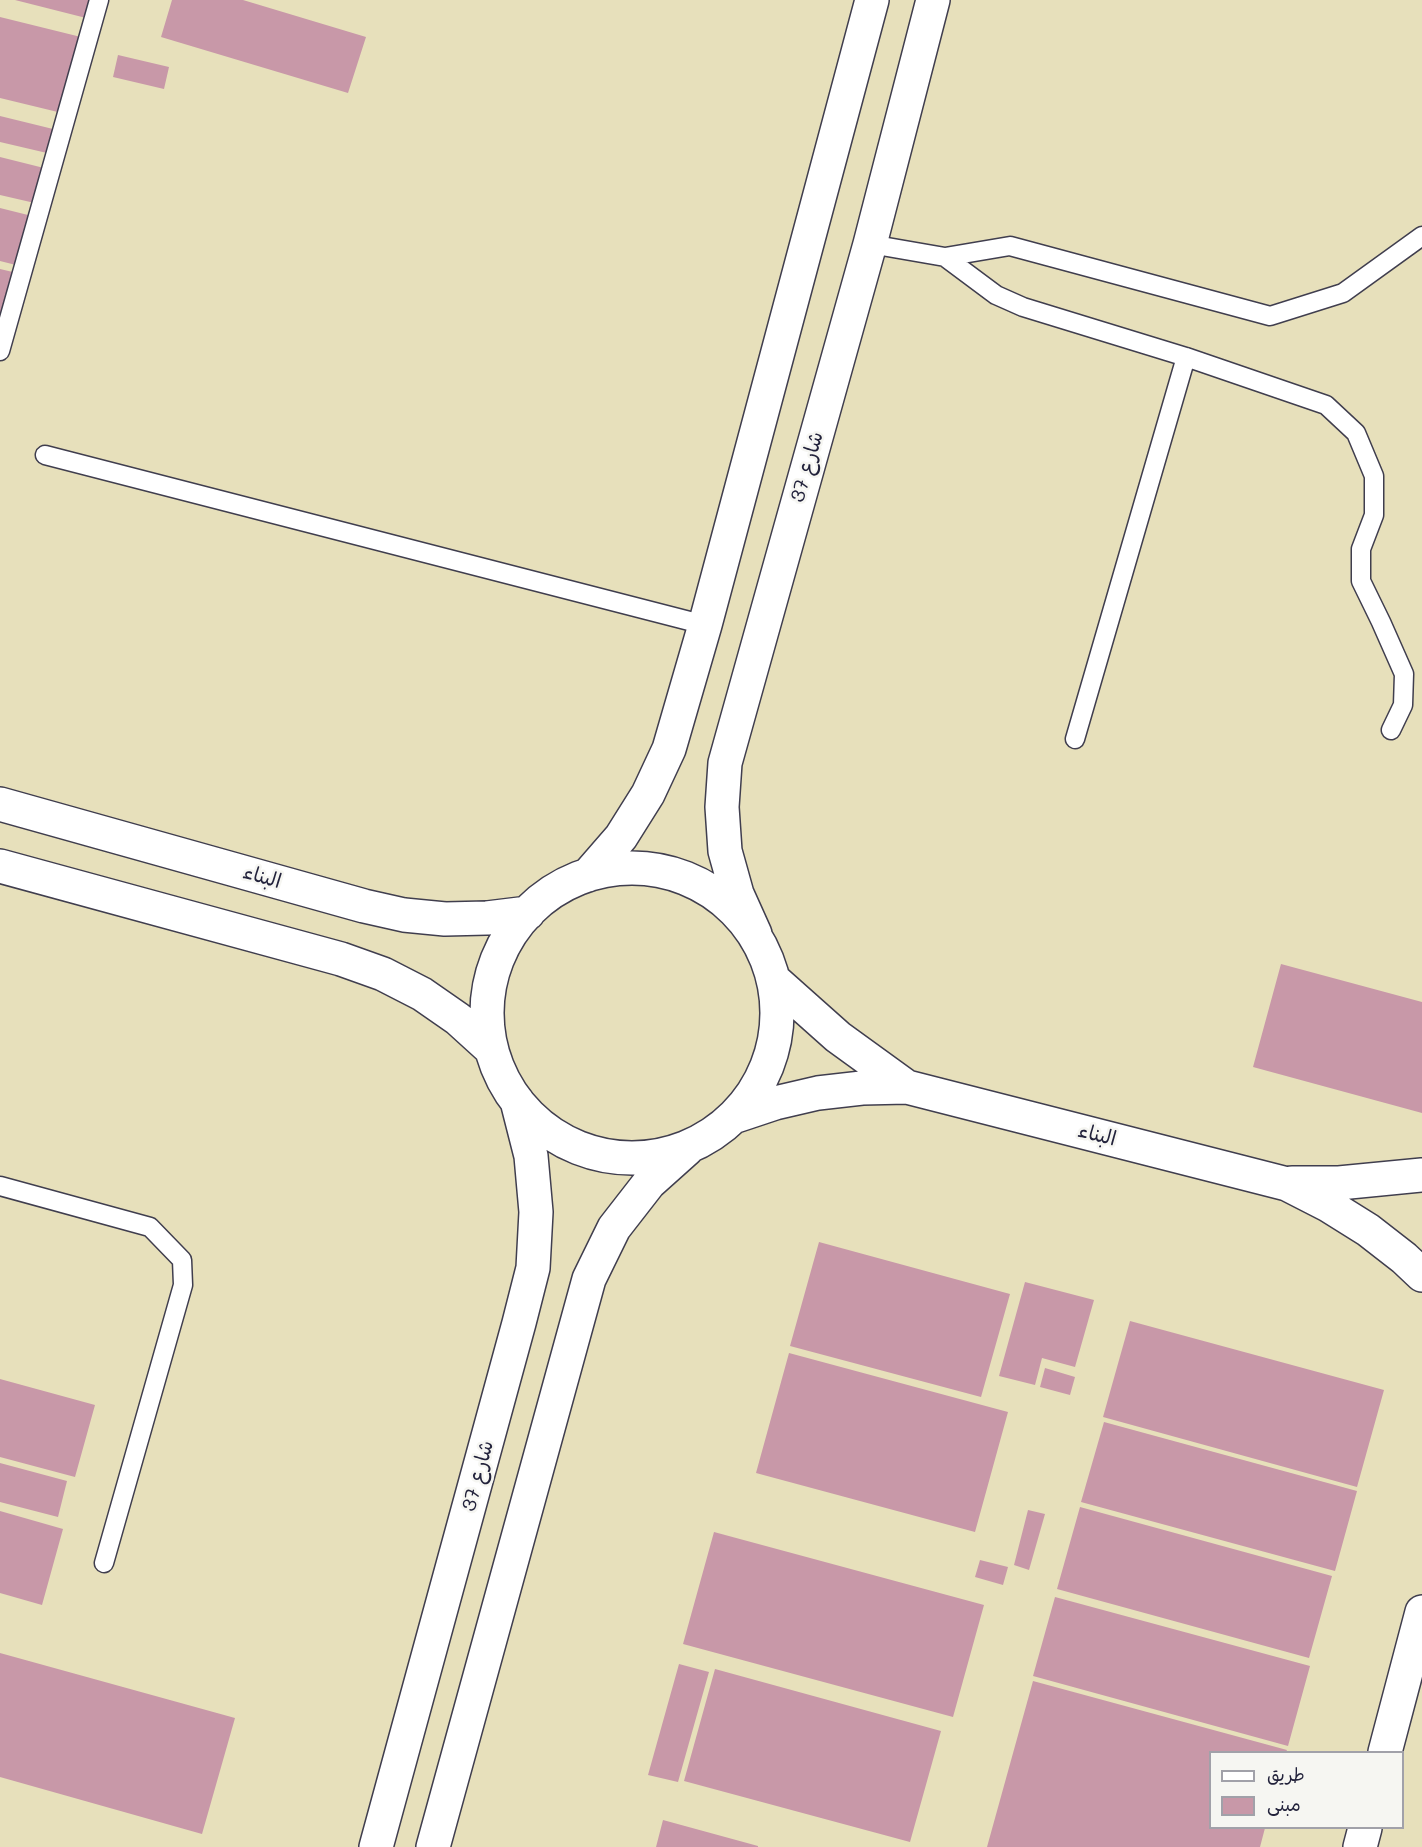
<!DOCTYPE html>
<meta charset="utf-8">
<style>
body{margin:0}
#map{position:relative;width:1422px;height:1847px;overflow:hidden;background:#e7e0bb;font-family:Mali,"Playpen Sans Arabic",sans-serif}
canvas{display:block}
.legend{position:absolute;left:1209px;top:1751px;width:195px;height:78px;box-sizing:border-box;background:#f6f6f2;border:2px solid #a1a1a9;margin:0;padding:8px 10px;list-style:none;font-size:18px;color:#22223b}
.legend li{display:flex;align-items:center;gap:12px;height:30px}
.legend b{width:30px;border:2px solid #a1a1a9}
</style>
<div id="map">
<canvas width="1422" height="1847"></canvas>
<ul class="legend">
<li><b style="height:8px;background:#fff"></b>طريق</li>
<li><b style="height:16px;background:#c898a8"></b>مبنى</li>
</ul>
</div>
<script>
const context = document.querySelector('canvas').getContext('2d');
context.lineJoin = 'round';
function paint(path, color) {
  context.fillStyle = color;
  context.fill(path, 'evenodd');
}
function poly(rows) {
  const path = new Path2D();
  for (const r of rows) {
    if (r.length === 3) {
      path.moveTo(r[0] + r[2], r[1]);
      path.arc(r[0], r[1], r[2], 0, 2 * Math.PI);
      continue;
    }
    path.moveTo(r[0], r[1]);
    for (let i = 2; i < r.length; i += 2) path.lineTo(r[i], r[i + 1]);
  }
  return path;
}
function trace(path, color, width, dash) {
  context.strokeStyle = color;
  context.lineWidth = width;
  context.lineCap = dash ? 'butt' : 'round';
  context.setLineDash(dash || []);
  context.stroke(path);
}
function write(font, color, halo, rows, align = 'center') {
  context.font = font + ' Mali,"Playpen Sans Arabic",sans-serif';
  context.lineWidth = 5;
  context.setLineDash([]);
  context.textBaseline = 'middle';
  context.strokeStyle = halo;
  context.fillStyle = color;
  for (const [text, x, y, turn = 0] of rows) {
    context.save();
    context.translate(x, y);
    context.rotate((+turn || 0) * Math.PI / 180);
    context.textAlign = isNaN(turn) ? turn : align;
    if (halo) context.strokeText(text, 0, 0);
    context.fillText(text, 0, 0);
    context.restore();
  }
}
const building = poly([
 [15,0,95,0,90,19],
 [172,0,243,0,366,37,348,93,161,37],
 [0,17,85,38,66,114,0,98],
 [118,55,169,67,164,89,113,77],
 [0,116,53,129,47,153,0,142],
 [0,157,48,169,39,204,0,195],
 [0,208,32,216,20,266,0,261],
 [0,269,17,273,0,341],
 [1281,964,1422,1002,1422,1113,1253,1067],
 [819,1242,1010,1294,981,1397,790,1346],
 [1025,1282,1094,1300,1075,1367,1042,1358,1035,1385,999,1376],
 [1130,1321,1384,1390,1357,1487,1103,1417],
 [789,1353,1008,1412,975,1532,756,1473],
 [1045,1368,1075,1377,1070,1395,1040,1387],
 [0,1379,95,1405,75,1477,0,1457],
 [1104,1422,1357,1491,1335,1571,1081,1502],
 [0,1463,67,1481,58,1517,0,1502],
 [1080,1507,1332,1576,1309,1658,1057,1589],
 [1028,1510,1045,1514,1029,1570,1014,1565],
 [0,1511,63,1529,42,1605,0,1593],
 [714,1532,984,1605,953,1717,683,1644],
 [980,1560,1008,1567,1003,1585,975,1577],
 [1055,1597,1310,1666,1288,1746,1033,1676],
 [0,1653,235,1718,202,1834,0,1777],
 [679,1664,709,1672,678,1782,648,1775],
 [715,1669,941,1731,910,1842,684,1781],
 [1033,1681,1287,1750,1286,1752,1210,1752,1210,1828,1265,1828,1260,1847,987,1847],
 [663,1820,758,1846,758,1847,656,1847]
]);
const lane = poly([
 [870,244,945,257,996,295,1023,307,1186,357,1326,405,1356,433,1374,476,1374,515,1361,549,1361,581,1381,622,1404,674,1403,705,1391,730],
 [945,257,1010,246,1270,316,1343,293,1422,236],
 [0,351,99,0],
 [45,455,705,625],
 [1075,739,1186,357],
 [0,1186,150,1227,182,1260,183,1285,104,1563]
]);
const street = poly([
 [0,804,364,906,404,915,445,919,487,918,528,913],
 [0,866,341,959,383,974,422,994,458,1019,491,1049],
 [632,1013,145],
 [588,875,621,837,648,794,669,749,705,625,872,0],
 [755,934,737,894,725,851,722,807,725,763,870,244,933,0],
 [774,980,838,1037,907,1087],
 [733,1117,775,1103,818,1093,862,1088,907,1087,1287,1184,1328,1205,1368,1230,1404,1258,1422,1275],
 [1292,1183,1339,1183,1422,1175],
 [1385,1752,1422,1612],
 [376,1847,519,1323,533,1268,536,1212,531,1156,517,1101],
 [433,1847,589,1279,614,1228,649,1183,687,1149],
 [1360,1847,1365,1828]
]);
const streetNames = [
 ["شارع 37",807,467,-74],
 ["البناء",262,877,16],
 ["البناء",1097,1135,14],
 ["شارع 37",478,1476,-75]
];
paint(building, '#c898a8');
trace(lane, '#403e4e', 21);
trace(street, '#403e4e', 36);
trace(lane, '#fff', 18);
trace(street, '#fff', 33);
write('20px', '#22223b', '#f6f6f2', streetNames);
</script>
